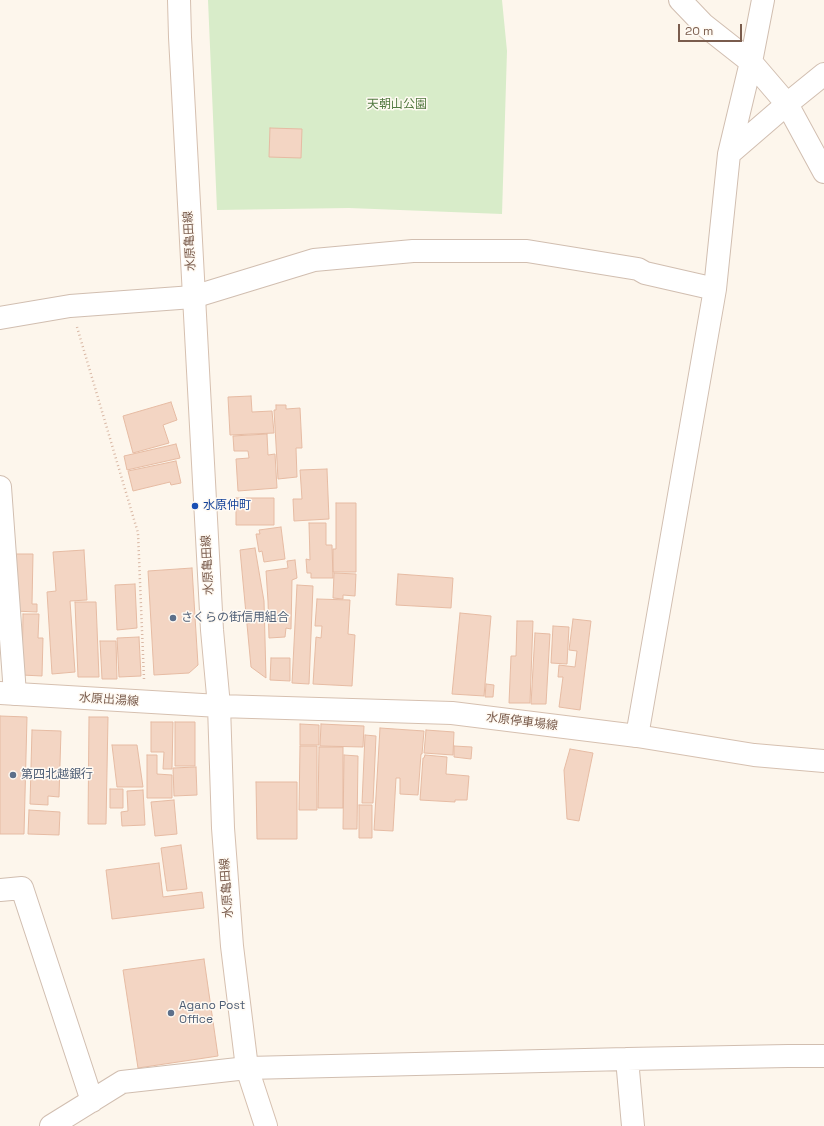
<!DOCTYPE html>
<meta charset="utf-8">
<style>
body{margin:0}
#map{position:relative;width:824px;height:1126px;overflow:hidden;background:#fdf6ec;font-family:"Space Grotesk",sans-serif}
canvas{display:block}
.scale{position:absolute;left:678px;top:24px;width:64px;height:18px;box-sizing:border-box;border:2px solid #7a5c4d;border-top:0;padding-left:5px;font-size:12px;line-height:14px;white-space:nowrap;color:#7a5c4d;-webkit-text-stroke:3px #fffaf3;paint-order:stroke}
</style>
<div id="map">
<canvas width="824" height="1126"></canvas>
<div class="scale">20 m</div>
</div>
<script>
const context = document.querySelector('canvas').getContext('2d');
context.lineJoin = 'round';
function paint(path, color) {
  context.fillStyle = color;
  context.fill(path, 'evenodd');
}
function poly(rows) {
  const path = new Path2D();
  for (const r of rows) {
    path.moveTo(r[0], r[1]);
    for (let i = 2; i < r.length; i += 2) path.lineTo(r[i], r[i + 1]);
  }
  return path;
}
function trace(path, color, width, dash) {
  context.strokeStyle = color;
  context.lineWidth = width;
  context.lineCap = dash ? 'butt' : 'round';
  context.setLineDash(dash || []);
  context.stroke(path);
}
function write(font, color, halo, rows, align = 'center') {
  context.font = font + ' "Space Grotesk","Noto Sans JP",sans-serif';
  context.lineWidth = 3;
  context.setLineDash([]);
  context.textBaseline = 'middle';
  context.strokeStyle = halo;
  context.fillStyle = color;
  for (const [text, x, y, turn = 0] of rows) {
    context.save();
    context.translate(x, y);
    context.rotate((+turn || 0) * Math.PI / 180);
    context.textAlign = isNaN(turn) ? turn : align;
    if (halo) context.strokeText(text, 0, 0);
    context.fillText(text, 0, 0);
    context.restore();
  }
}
const green = poly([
 [208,0,502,0,507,51,502,214,349,208,217,210]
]);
const building = poly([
 [270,128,302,129,301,158,269,157,270,128],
 [251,396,252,412,272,411,274,433,230,435,228,397,251,396],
 [171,402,177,420,163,425,169,443,133,453,123,416,171,402],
 [276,405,286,405,286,409,300,408,302,448,296,448,297,477,278,479,274,410,276,410,276,405],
 [267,434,268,455,275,454,277,488,238,491,236,459,249,458,248,451,234,451,233,436,267,434],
 [176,444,180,458,127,470,124,456,176,444],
 [176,461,181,483,171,485,170,482,133,491,128,471,176,461],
 [327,469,329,519,294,521,293,499,302,499,300,470,327,469],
 [236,498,274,498,274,525,236,525,236,498],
 [336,503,356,503,356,572,333,572,333,549,336,549,336,503],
 [309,523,326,523,326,545,332,545,333,578,311,578,311,573,307,573,306,559,310,560,309,523],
 [281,527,285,559,264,562,262,551,259,552,256,534,260,534,259,530,281,527],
 [255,548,264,601,266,678,251,667,240,550,255,548],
 [84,550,87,600,70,601,75,672,52,674,47,592,56,591,53,552,84,550],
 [15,554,33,554,32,604,37,604,37,612,14,611,15,554],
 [295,560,297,578,292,580,291,629,286,628,285,637,269,638,268,601,266,571,288,568,287,561,295,560],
 [192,568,198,665,189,673,154,675,148,571,192,568],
 [334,573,356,574,355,596,343,595,343,599,333,598,334,573],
 [398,574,453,578,451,608,396,605,398,574],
 [135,584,137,628,117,630,115,585,135,584],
 [297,585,313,586,309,684,292,683,297,585],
 [317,599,350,600,348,634,355,635,352,686,313,684,316,637,321,638,322,626,315,626,317,599],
 [75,602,96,602,99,677,78,677,75,602],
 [460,613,491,616,484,696,452,694,460,613],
 [23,614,39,614,38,638,43,638,42,676,22,675,23,614],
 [573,619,591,621,580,710,559,707,563,677,558,677,559,665,575,667,577,651,569,650,573,619],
 [517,621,533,621,530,703,509,703,511,656,516,656,517,621],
 [553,626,569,627,567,664,551,663,553,626],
 [535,633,550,634,546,704,531,704,535,633],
 [139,637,141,676,119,677,117,638,139,637],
 [100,641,116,641,117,679,102,679,100,641],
 [271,658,290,658,290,681,270,680,271,658],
 [486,684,494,685,493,697,485,697,486,684],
 [0,716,27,717,24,834,0,834,0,716],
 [89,717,108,717,106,824,88,824,89,717],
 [151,722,173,722,172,769,163,769,164,752,151,752,151,722],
 [175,722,195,722,195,766,175,766,175,722],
 [300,724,319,725,319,745,300,745,300,724],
 [321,724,364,726,363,747,320,746,321,724],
 [380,728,424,731,422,754,421,754,418,795,400,794,400,778,396,778,393,831,374,830,380,728],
 [32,730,61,731,59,797,48,796,48,805,30,804,32,730],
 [426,730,454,732,453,755,424,753,426,730],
 [365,735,376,736,373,803,362,803,365,735],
 [112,745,137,745,143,787,117,787,112,745],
 [300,746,317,746,317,810,299,810,300,746],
 [454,746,472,747,471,759,454,757,454,746],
 [319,747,343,747,343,808,318,808,319,747],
 [570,749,593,753,579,821,567,819,564,770,570,749],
 [147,755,157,755,157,774,172,775,172,798,147,798,147,755],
 [344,755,358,756,357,829,343,829,344,755],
 [425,755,447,757,446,774,469,776,467,800,455,800,455,802,420,800,423,758,424,758,425,755],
 [196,767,197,795,174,796,173,768,196,767],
 [256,782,297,782,297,839,257,839,256,782],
 [110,789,123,789,123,808,110,808,110,789],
 [143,790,145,825,122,826,121,812,128,811,127,791,143,790],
 [174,800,177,834,155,836,151,802,174,800],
 [359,805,372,805,372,838,359,838,359,805],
 [29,810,60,812,59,835,28,834,29,810],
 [181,845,187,889,167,891,161,848,181,845],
 [159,863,163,897,202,892,204,908,112,919,106,870,159,863],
 [204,959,218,1056,138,1068,123,970,204,959]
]);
const path = poly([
 [77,327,138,533,144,679]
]);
const street = poly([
 [680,0,704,25,751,62,787,104,824,172],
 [729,154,787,104,824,74],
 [0,318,70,306,193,297,314,260,413,251,527,251,638,269,645,273,715,289],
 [0,487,15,694],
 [637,736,715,289,729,154,751,62,763,0],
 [0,890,22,888,92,1101],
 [627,1059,633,1126],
 [51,1126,122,1082,247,1068,627,1059,788,1056,824,1056]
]);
const secondary = poly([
 [179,0,180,37,212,630,219,706,223,828,232,946,247,1068,266,1126],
 [0,693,219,706,452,713,637,736,754,755,824,761]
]);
const markers = [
 [195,506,4,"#1a4fb4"],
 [173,618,4,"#5c6f8a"],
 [13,775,4,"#5c6f8a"],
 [171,1013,4,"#5c6f8a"]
];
const parkNames = [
 ["天朝山公園",397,105]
];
const streetNames = [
 ["水原亀田線",190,241,-93],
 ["水原亀田線",208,565,-93],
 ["水原出湯線",109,700,4],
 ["水原停車場線",522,722,7],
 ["水原亀田線",227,888,-94]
];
const transitNames = [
 ["水原仲町",203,506]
];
const serviceNames = [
 ["さくらの街信用組合",181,618],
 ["第四北越銀行",21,775],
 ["Agano Post",179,1006],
 ["Office",179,1020]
];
paint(green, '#d8ecc9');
paint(building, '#f3d5c3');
trace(building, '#e6bba3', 1);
trace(street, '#d1beb0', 24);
trace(secondary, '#d6c0b0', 24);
trace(path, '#d9b8a5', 2.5, [1, 3]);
trace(street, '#fff', 22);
trace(secondary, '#fff', 22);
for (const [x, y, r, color] of markers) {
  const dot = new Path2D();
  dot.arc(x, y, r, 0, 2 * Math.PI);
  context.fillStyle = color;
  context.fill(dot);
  trace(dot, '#fffaf3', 1.5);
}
write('12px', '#537a41', '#fffaf3', parkNames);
write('12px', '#7a5c4d', '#fffaf3', streetNames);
write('12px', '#164399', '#fffaf3', transitNames, 'left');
write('12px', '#4e5e75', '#fffaf3', serviceNames, 'left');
</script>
